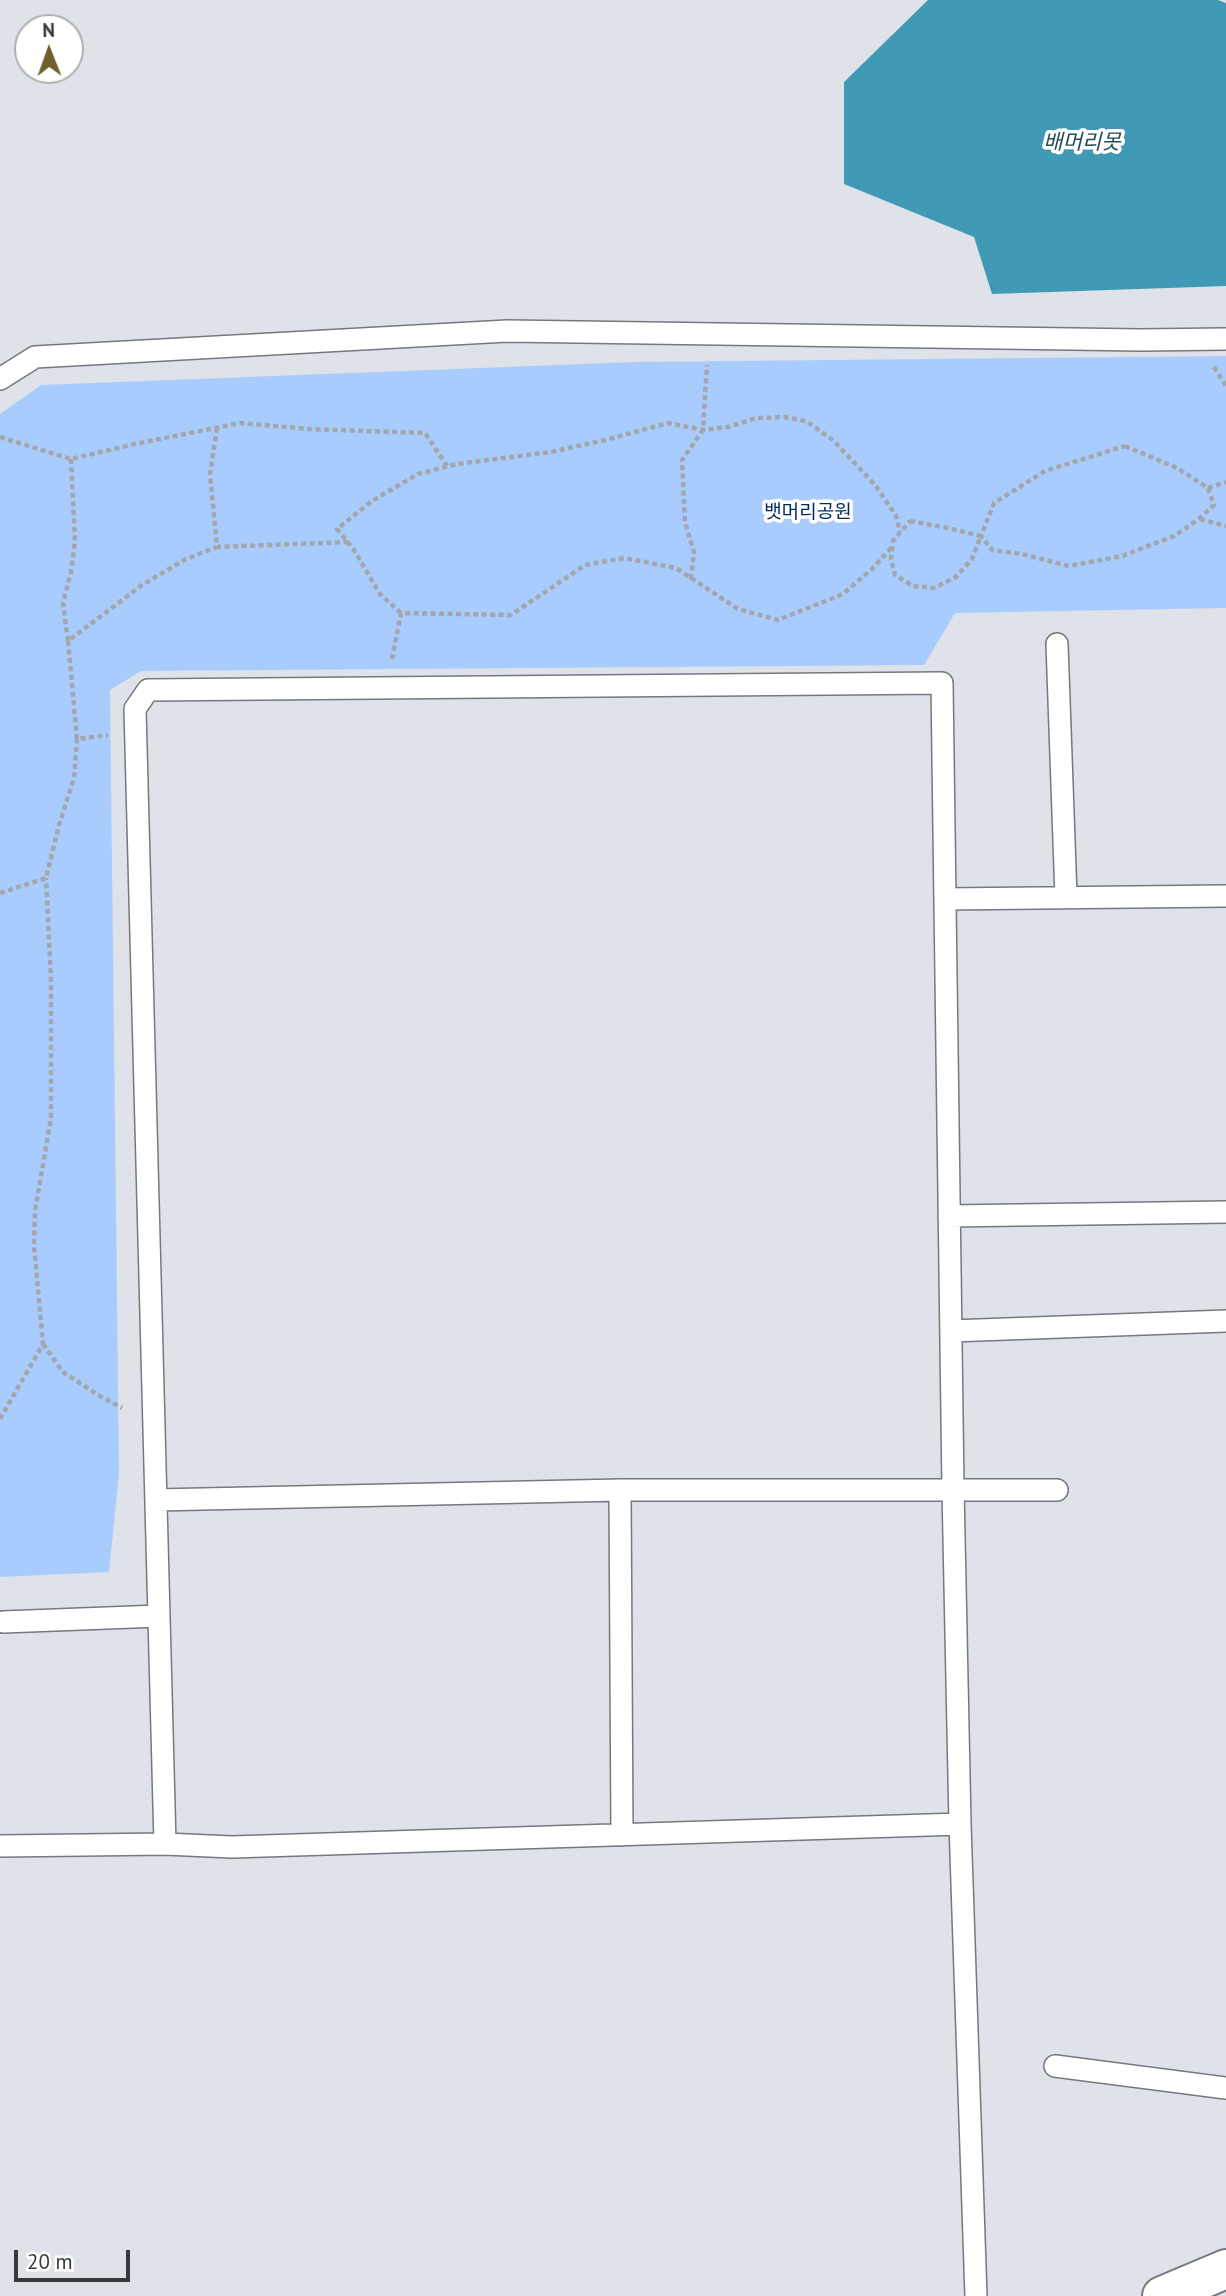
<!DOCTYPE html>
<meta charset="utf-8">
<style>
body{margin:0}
#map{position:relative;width:1226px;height:2296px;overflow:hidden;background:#dfe2e8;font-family:"PT Sans",sans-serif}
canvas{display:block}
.north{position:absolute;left:14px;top:14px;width:70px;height:70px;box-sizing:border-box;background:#fff;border:2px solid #afb0b1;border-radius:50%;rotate:359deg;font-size:19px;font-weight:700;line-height:28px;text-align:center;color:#37393b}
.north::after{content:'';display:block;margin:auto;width:24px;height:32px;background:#6f602d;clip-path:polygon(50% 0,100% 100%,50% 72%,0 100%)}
.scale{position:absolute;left:14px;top:2250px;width:116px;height:32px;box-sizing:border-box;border:4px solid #37393b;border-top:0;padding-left:9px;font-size:21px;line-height:24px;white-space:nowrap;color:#37393b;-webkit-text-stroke:5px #fff;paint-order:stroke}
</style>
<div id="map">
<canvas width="1226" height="2296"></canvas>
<div class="north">N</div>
<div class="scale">20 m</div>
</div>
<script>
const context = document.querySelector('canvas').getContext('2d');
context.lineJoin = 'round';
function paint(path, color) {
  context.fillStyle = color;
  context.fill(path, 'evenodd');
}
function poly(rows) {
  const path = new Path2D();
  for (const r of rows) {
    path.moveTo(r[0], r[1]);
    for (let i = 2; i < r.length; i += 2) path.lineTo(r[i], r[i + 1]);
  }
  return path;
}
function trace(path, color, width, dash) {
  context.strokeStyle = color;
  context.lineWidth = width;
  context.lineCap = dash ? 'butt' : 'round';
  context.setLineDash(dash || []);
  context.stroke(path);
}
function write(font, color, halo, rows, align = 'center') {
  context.font = font + ' "PT Sans","Noto Sans KR",sans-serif';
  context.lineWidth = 7;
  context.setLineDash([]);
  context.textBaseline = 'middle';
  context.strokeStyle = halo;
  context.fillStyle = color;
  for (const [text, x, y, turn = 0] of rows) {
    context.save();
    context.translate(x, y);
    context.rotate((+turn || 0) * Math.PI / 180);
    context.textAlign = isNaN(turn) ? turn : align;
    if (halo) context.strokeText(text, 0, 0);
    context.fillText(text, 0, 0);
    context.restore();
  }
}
const green = poly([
 [1226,356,1226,608,955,613,924,665,141,671,110,690,119,1474,109,1572,0,1577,0,414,41,385,634,362]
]);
const water = poly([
 [928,0,1218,0,1226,3,1226,286,992,294,974,237,844,184,844,82]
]);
const path = poly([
 [1214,367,1226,386],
 [217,428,210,474,217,547,348,542],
 [0,437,71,459,135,444,240,423,309,429,425,433,447,466],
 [1125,446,1177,468,1208,488,1214,505,1199,519,1174,536,1122,556,1069,566,1022,554,992,550,981,536,994,503,1045,471,1125,446],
 [71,459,75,541,71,572,63,603,68,641,142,585,186,559,217,547],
 [1208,488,1226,482],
 [1200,519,1226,526],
 [910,521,948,528,981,536,972,559,956,577,934,588,913,586,895,575,891,559,893,541,910,521],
 [691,579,694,552,685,522,682,460,703,430,707,365],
 [401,613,380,594,354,550,337,529,372,501,418,474,457,464,551,452,605,440,668,423,703,430,728,427,757,418,784,417,806,421,833,440,876,486,896,516,900,532],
 [68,641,77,739,108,735],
 [392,659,401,613,511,615,585,565,624,558,676,568,738,609,778,620,843,594,871,570,892,547],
 [0,893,46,878,59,825,74,778,77,739],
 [43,1344,63,1372,98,1395,122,1408],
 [0,1419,43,1344,34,1246,35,1211,51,1118,51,979,46,878]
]);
const lane = poly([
 [0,379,35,357,507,331,1141,340,1226,339],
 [1057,644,1066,897],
 [945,899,1226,896],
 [949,1216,1226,1212],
 [951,1331,1226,1321],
 [620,1490,622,1835],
 [156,1500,620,1490,1057,1490],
 [3,1622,159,1616],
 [165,1844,232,1847,960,1824],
 [0,1846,165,1844,135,709,148,690,942,683,953,1489,960,1824,976,2296],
 [1055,2066,1226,2088]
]);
const street = poly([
 [1162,2296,1226,2269]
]);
const parkNames = [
 ["뱃머리공원",808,513]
];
const waterNames = [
 ["배머리못",1082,143]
];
paint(green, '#a8ccfd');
paint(water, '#409ab6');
trace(lane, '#75787d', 24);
trace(street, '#75787d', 42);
trace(path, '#a3a6aa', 4.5, [5, 3.5]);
trace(lane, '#fff', 21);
trace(street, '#fff', 38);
write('19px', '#022b5d', '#fff', parkNames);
write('italic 21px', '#244c59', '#fff', waterNames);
</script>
